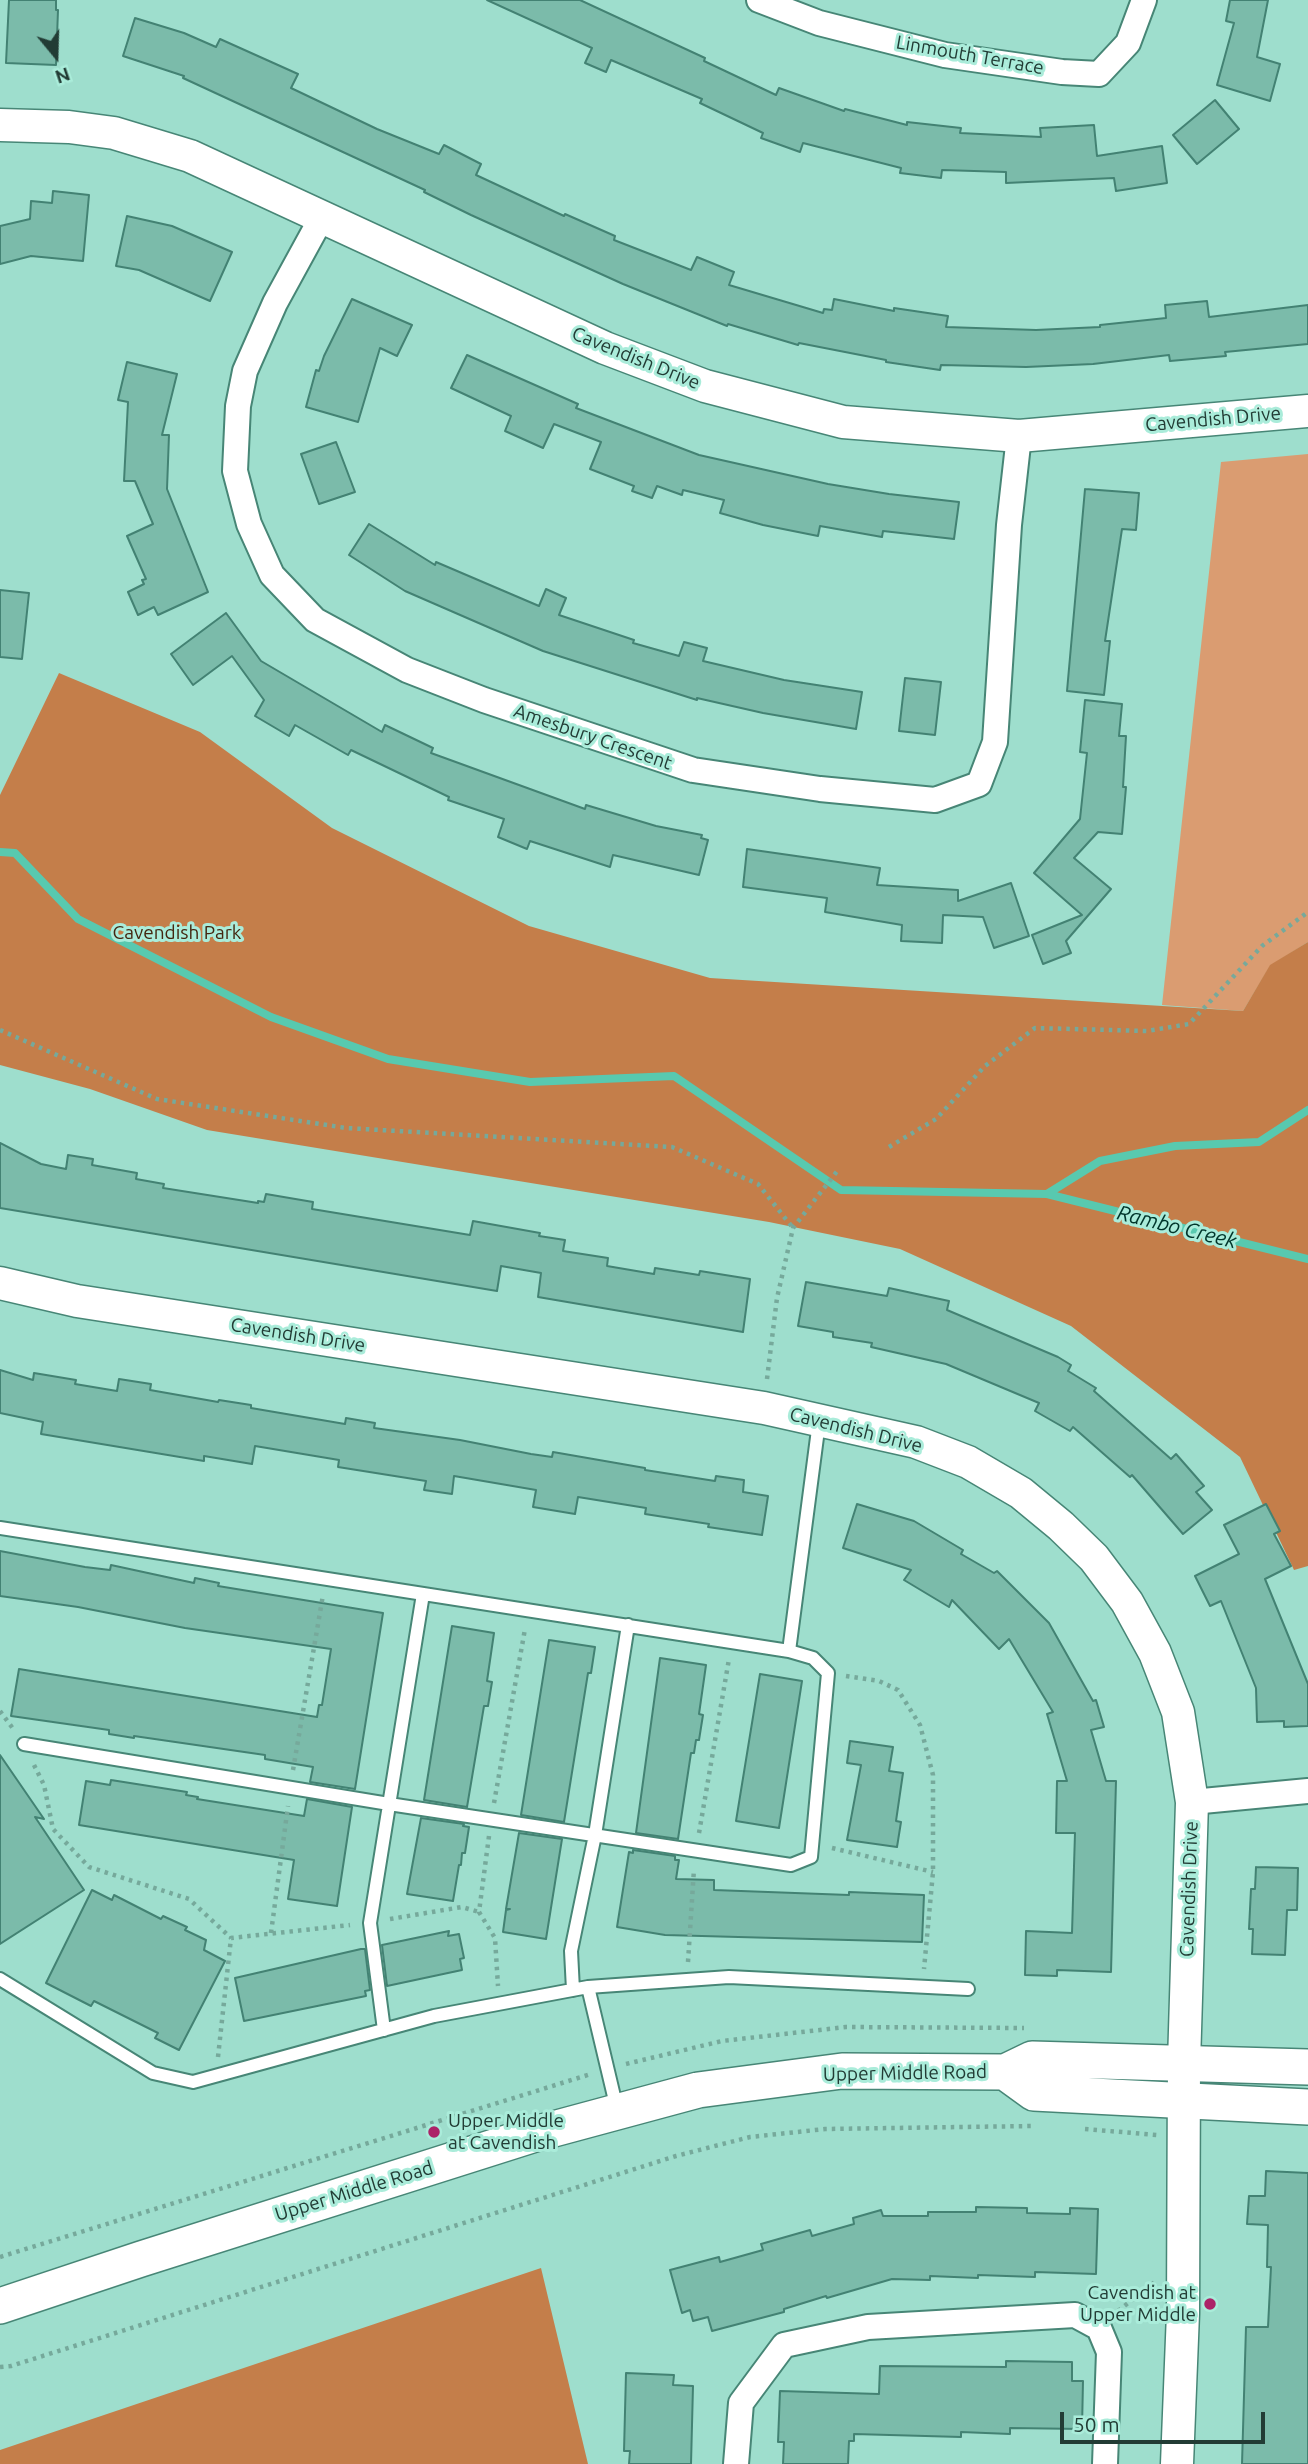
<!DOCTYPE html>
<style>
body{margin:0}
#map{position:relative;width:1308px;height:2464px;overflow:hidden;background:#9edecd;font-family:Ubuntu,sans-serif}
canvas{display:block}
.north{position:absolute;left:21px;top:21px;width:70px;height:70px;-webkit-text-stroke:5px #aaecda;paint-order:stroke;rotate:161deg;font-size:19px;font-weight:700;line-height:28px;text-align:center;color:#223c35}
.north::after{content:'';display:block;margin:auto;width:24px;height:32px;background:#223c35;clip-path:polygon(50% 0,100% 100%,50% 72%,0 100%)}
.scale{position:absolute;left:1060px;top:2412px;width:205px;height:32px;box-sizing:border-box;border:4px solid #223c35;border-top:0;padding-left:9px;font-size:21px;line-height:24px;white-space:nowrap;color:#223c35;-webkit-text-stroke:5px #aaecda;paint-order:stroke}
</style>
<div id="map">
<canvas width="1308" height="2464"></canvas>
<div class="north">N</div>
<div class="scale">50 m</div>
</div>
<script>
const context = document.querySelector('canvas').getContext('2d');
context.lineJoin = 'round';
function paint(path, color) {
  context.fillStyle = color;
  context.fill(path, 'evenodd');
}
function poly(rows) {
  const path = new Path2D();
  for (const r of rows) {
    path.moveTo(r[0], r[1]);
    for (let i = 2; i < r.length; i += 2) path.lineTo(r[i], r[i + 1]);
  }
  return path;
}
function trace(path, color, width, dash) {
  context.strokeStyle = color;
  context.lineWidth = width;
  context.lineCap = dash ? 'butt' : 'round';
  context.setLineDash(dash || []);
  context.stroke(path);
}
function write(font, color, halo, rows, align = 'center') {
  context.font = font + ' Ubuntu,sans-serif';
  context.lineWidth = 6;
  context.setLineDash([]);
  context.textBaseline = 'middle';
  context.strokeStyle = halo;
  context.fillStyle = color;
  for (const [text, x, y, turn = 0] of rows) {
    context.save();
    context.translate(x, y);
    context.rotate((+turn || 0) * Math.PI / 180);
    context.textAlign = isNaN(turn) ? turn : align;
    if (halo) context.strokeText(text, 0, 0);
    context.fillText(text, 0, 0);
    context.restore();
  }
}
const green = poly([
 [1308,454,1308,942,1270,966,1243,1011,1162,1005,1221,462]
]);
const forest = poly([
 [59,673,200,732,332,828,529,926,710,978,1243,1011,1270,965,1308,942,1308,1566,1294,1570,1240,1457,1071,1326,900,1249,769,1222,207,1130,90,1089,0,1065,0,795],
 [541,2268,588,2464,0,2464,0,2450]
]);
const stream = poly([
 [0,852,15,853,78,919,271,1017,388,1059,530,1082,674,1076,841,1190,1047,1194,1308,1259],
 [1047,1194,1100,1161,1175,1146,1259,1142,1308,1110]
]);
const building = poly([
 [9,0,56,0,56,10,58,10,56,65,6,63,9,0],
 [487,0,580,0,705,58,704,61,776,95,779,88,844,111,845,109,907,125,907,122,961,128,960,133,1041,137,1040,128,1094,125,1097,156,1162,146,1167,183,1116,191,1114,178,1006,183,1006,172,942,170,941,178,900,173,901,168,803,143,800,152,761,138,763,133,700,103,702,99,611,60,606,72,585,63,592,48,487,0],
 [1230,0,1268,0,1257,57,1280,64,1270,101,1217,85,1234,23,1226,21,1230,0],
 [135,18,184,33,216,47,220,39,298,74,291,88,377,129,439,154,444,145,481,164,476,175,564,216,565,214,615,236,614,240,691,270,697,257,734,272,729,285,823,313,824,309,832,310,834,299,894,311,894,308,948,316,946,327,1036,330,1100,327,1100,325,1166,318,1165,305,1207,301,1209,317,1308,305,1308,344,1225,352,1226,356,1170,361,1169,355,1093,364,1026,367,941,365,940,370,886,362,886,360,799,343,798,345,728,324,727,326,623,284,471,215,424,192,425,190,183,78,184,76,123,56,135,18],
 [1215,100,1239,129,1197,164,1173,135,1215,100],
 [53,191,89,195,83,261,31,256,0,264,0,226,30,219,31,201,52,203,53,191],
 [127,216,172,226,232,252,210,301,139,270,116,266,127,216],
 [352,299,412,325,397,356,380,348,358,422,306,407,316,370,319,371,324,356,352,299],
 [467,355,578,404,576,408,699,455,828,484,889,494,959,502,954,539,883,531,882,537,820,526,818,536,763,525,720,513,724,500,683,490,682,495,657,486,652,498,632,491,634,486,590,469,601,442,554,424,543,448,505,431,511,416,451,388,467,355],
 [127,362,177,374,162,435,169,435,167,489,208,592,158,615,154,607,138,615,128,592,144,584,142,580,146,579,127,536,153,524,135,481,124,481,128,402,118,400,127,362],
 [336,442,355,492,319,504,301,454,336,442],
 [1085,489,1139,493,1136,530,1122,529,1105,641,1110,641,1104,695,1067,691,1085,489],
 [369,524,435,565,436,562,539,606,546,589,566,598,559,615,634,640,633,643,679,656,684,642,707,648,703,661,784,680,862,692,856,729,763,713,697,698,697,700,543,651,405,591,349,555,369,524],
 [0,590,29,593,22,659,0,657,0,590],
 [226,613,261,661,382,732,385,725,433,748,431,753,585,809,586,805,656,826,702,835,701,838,708,840,699,875,613,855,610,867,530,841,527,849,498,837,504,819,448,800,449,797,351,750,348,755,295,725,289,736,255,716,264,700,232,656,193,685,171,654,226,613],
 [905,678,941,682,935,735,899,731,905,678],
 [1085,700,1122,704,1119,736,1126,736,1123,787,1126,787,1122,834,1098,832,1074,858,1111,889,1066,941,1071,953,1043,964,1032,935,1082,915,1034,873,1080,819,1087,753,1080,752,1085,700],
 [747,849,880,868,877,885,958,890,958,901,1011,883,1029,936,994,948,983,917,943,915,942,943,901,941,902,925,825,912,827,898,743,887,747,849],
 [0,1143,41,1164,66,1169,68,1155,93,1159,92,1165,137,1173,136,1179,164,1184,163,1188,258,1203,258,1201,264,1202,266,1194,313,1202,312,1209,470,1235,473,1221,540,1233,539,1236,565,1240,563,1251,608,1258,607,1266,654,1274,655,1268,699,1275,700,1271,750,1279,743,1332,538,1297,541,1273,501,1266,497,1291,0,1208,0,1143],
 [806,1282,887,1296,889,1288,949,1301,947,1310,1058,1357,1071,1365,1068,1371,1096,1388,1094,1391,1171,1459,1176,1454,1204,1486,1196,1492,1212,1510,1183,1534,1132,1475,1130,1477,1073,1427,1070,1431,1035,1411,1039,1403,946,1364,871,1347,872,1343,833,1337,833,1332,798,1326,806,1282],
 [0,1370,33,1380,34,1373,76,1380,75,1384,117,1391,119,1379,151,1384,150,1390,218,1402,219,1400,251,1405,251,1408,345,1424,346,1418,375,1423,374,1428,460,1440,531,1454,552,1457,553,1452,645,1468,645,1470,715,1481,716,1476,744,1480,743,1492,768,1496,762,1535,708,1527,709,1524,645,1514,646,1508,578,1497,575,1514,533,1507,536,1490,454,1476,452,1494,424,1490,426,1481,338,1467,339,1460,255,1446,252,1464,204,1456,204,1461,41,1434,43,1422,0,1413,0,1370],
 [857,1504,914,1521,963,1550,961,1554,994,1573,997,1571,1049,1623,1093,1701,1096,1700,1104,1727,1091,1730,1106,1781,1116,1781,1111,1972,1057,1970,1057,1976,1025,1975,1026,1931,1072,1933,1075,1833,1056,1833,1057,1781,1067,1781,1047,1714,1053,1712,1009,1639,999,1649,952,1600,949,1607,904,1580,911,1570,843,1548,857,1504],
 [1266,1504,1280,1531,1274,1534,1291,1566,1265,1579,1308,1684,1308,1726,1284,1727,1284,1721,1257,1722,1256,1688,1221,1601,1210,1606,1195,1576,1239,1554,1224,1525,1266,1504],
 [0,1551,85,1567,110,1570,111,1565,194,1583,195,1578,219,1583,218,1586,383,1613,355,1789,310,1782,313,1767,265,1759,265,1755,134,1736,134,1738,109,1734,109,1730,11,1716,19,1669,317,1717,319,1705,322,1705,331,1649,185,1628,78,1607,0,1596,0,1551],
 [452,1626,494,1633,487,1681,492,1682,488,1706,484,1706,467,1807,424,1800,452,1626],
 [549,1640,595,1647,591,1673,588,1673,564,1822,521,1815,549,1640],
 [660,1658,706,1665,699,1714,703,1715,699,1740,696,1740,694,1753,691,1753,678,1839,636,1833,660,1658],
 [760,1674,802,1681,779,1828,736,1821,760,1674],
 [850,1741,893,1747,889,1771,903,1773,896,1821,901,1822,897,1847,847,1840,861,1765,847,1763,850,1741],
 [0,1755,44,1819,35,1817,84,1890,0,1944,0,1755],
 [111,1780,187,1792,186,1795,198,1797,197,1799,304,1816,307,1799,352,1807,337,1906,288,1899,294,1860,79,1825,86,1781,110,1785,111,1780],
 [421,1818,464,1824,463,1826,469,1827,465,1853,462,1853,461,1865,459,1865,453,1901,407,1894,421,1818],
 [519,1833,562,1839,546,1939,503,1932,506,1910,510,1909,506,1909,519,1833],
 [633,1850,675,1856,675,1860,679,1860,676,1879,714,1880,714,1890,849,1895,849,1892,924,1895,922,1942,665,1935,617,1927,629,1852,633,1853,633,1850],
 [1256,1867,1298,1868,1297,1910,1287,1910,1285,1955,1252,1954,1253,1929,1249,1929,1251,1889,1255,1889,1256,1867],
 [92,1890,112,1900,114,1895,161,1919,163,1916,187,1927,185,1930,206,1940,204,1950,225,1961,179,2050,155,2038,158,2033,94,2001,91,2006,46,1983,92,1890],
 [449,1931,448,1936,459,1934,464,1958,460,1959,462,1970,387,1986,382,1945,449,1931],
 [361,1949,365,1949,370,1990,365,1991,366,1996,244,2021,235,1978,361,1949],
 [1266,2171,1308,2173,1308,2464,1242,2464,1246,2327,1268,2327,1271,2267,1267,2267,1268,2225,1247,2224,1249,2196,1265,2196,1266,2171],
 [976,2207,1027,2208,1027,2213,1070,2214,1070,2208,1098,2209,1096,2274,1035,2272,1035,2277,978,2275,978,2278,930,2276,930,2280,892,2279,827,2298,826,2296,784,2309,784,2312,712,2331,708,2317,693,2321,690,2310,682,2313,670,2270,719,2257,720,2262,763,2250,761,2244,810,2230,812,2236,854,2224,853,2218,881,2210,883,2216,928,2216,928,2212,976,2212,976,2207],
 [1006,2361,1072,2362,1072,2381,1083,2381,1082,2429,1010,2428,1010,2434,961,2432,961,2437,854,2434,854,2441,849,2441,848,2464,783,2464,784,2442,778,2442,780,2391,879,2394,880,2366,1006,2367,1006,2361],
 [626,2373,674,2375,673,2385,693,2386,691,2464,629,2464,630,2451,624,2451,626,2373]
]);
const path = poly([
 [0,1030,157,1099,346,1128,672,1147,758,1184,793,1228],
 [889,1147,936,1119,985,1066,1035,1028,1147,1031,1189,1024,1262,946,1308,912],
 [767,1379,777,1298,793,1228,838,1170],
 [846,1676,879,1681,898,1690,920,1725,933,1775,933,1872,924,1969],
 [0,1711,14,1730],
 [34,1765,44,1785,53,1829,89,1867,189,1899,231,1938],
 [293,1770,323,1595],
 [494,1803,525,1629],
 [699,1833,729,1659],
 [489,1836,479,1912,495,1938,498,1986],
 [832,1848,933,1872],
 [390,1919,462,1907,479,1912],
 [271,1933,288,1806],
 [688,1962,694,1869],
 [218,2057,231,1938,350,1925],
 [626,2064,722,2041,846,2027,1024,2028],
 [1085,2129,1157,2135],
 [0,2257,591,2074],
 [1118,2311,1155,2282],
 [0,2367,11,2366,676,2156,750,2137,825,2129,1031,2126]
]);
const service = poly([
 [0,1528,789,1651,813,1658,828,1673,811,1857,791,1865,389,1804,24,1744],
 [789,1651,819,1422],
 [0,1979,153,2073,193,2082,434,2016,588,1987,729,1977,968,1989],
 [588,1987,617,2109],
 [573,1990,571,1951,595,1835,628,1625],
 [384,2030,370,1923,423,1594]
]);
const minor = poly([
 [759,0,819,23,945,55,1062,72,1099,74,1128,43,1144,0],
 [322,217,275,303,245,371,238,406,235,471,249,524,272,575,315,620,407,670,484,700,693,770,820,789,935,800,979,784,995,742,1009,525,1019,436],
 [1192,1802,1308,1791],
 [736,2464,741,2403,784,2345,868,2327,1075,2315,1099,2328,1109,2352,1105,2464]
]);
const tertiary = poly([
 [0,125,69,127,114,133,190,156,605,348,705,386,843,422,1019,436,1308,411],
 [0,1283,77,1301,764,1408,916,1442,968,1462,1021,1493,1061,1526,1094,1558,1127,1602,1155,1653,1178,1712,1192,1802,1184,2063,1183,2313,1177,2464]
]);
const secondary = poly([
 [1005,2072,1034,2093,1308,2107],
 [0,2306,141,2259,535,2134,698,2090,842,2071,1005,2072,1032,2059,1308,2067]
]);
const markers = [
 [434,2132,7,"#ac2368"],
 [1210,2304,7,"#ac2368"]
];
const streetNames = [
 ["Linmouth Terrace",970,55,10],
 ["Cavendish Drive",636,358,22],
 ["Cavendish Drive",1213,419,-5],
 ["Amesbury Crescent",593,737,19],
 ["Cavendish Drive",298,1335,9],
 ["Cavendish Drive",856,1430,14],
 ["Cavendish Drive",1189,1889,-88],
 ["Upper Middle Road",905,2073,-1],
 ["Upper Middle Road",354,2191,-17]
];
const parkNames = [
 ["Cavendish Park",177,933]
];
const poiNames = [
 ["Upper Middle",448,2121],
 ["at Cavendish",448,2143],
 ["Cavendish at",1196,2293,"right"],
 ["Upper Middle",1196,2315,"right"]
];
const waterNames = [
 ["Rambo Creek",1177,1227,14]
];
paint(green, '#da9c71');
paint(forest, '#c47e4a');
trace(stream, '#58c9af', 8);
paint(building, '#7bbbaa');
trace(building, '#438273', 2);
trace(service, '#478676', 16);
trace(minor, '#478676', 28);
trace(tertiary, '#478676', 35);
trace(secondary, '#478676', 38);
trace(path, '#76a99b', 4.5, [3.5, 5]);
trace(service, '#fff', 12);
trace(minor, '#fff', 24);
trace(tertiary, '#fff', 32);
trace(secondary, '#fff', 35);
for (const [x, y, r, color] of markers) {
  const dot = new Path2D();
  dot.arc(x, y, r, 0, 2 * Math.PI);
  context.fillStyle = color;
  context.fill(dot);
  trace(dot, '#aaecda', 2.5);
}
write('19px', '#223c35', '#aaecda', streetNames);
write('19px', '#442610', '#aaecda', parkNames);
write('19px', '#223c35', '#aaecda', poiNames, 'left');
write('italic 21px', '#00352b', '#aaecda', waterNames);
</script>
